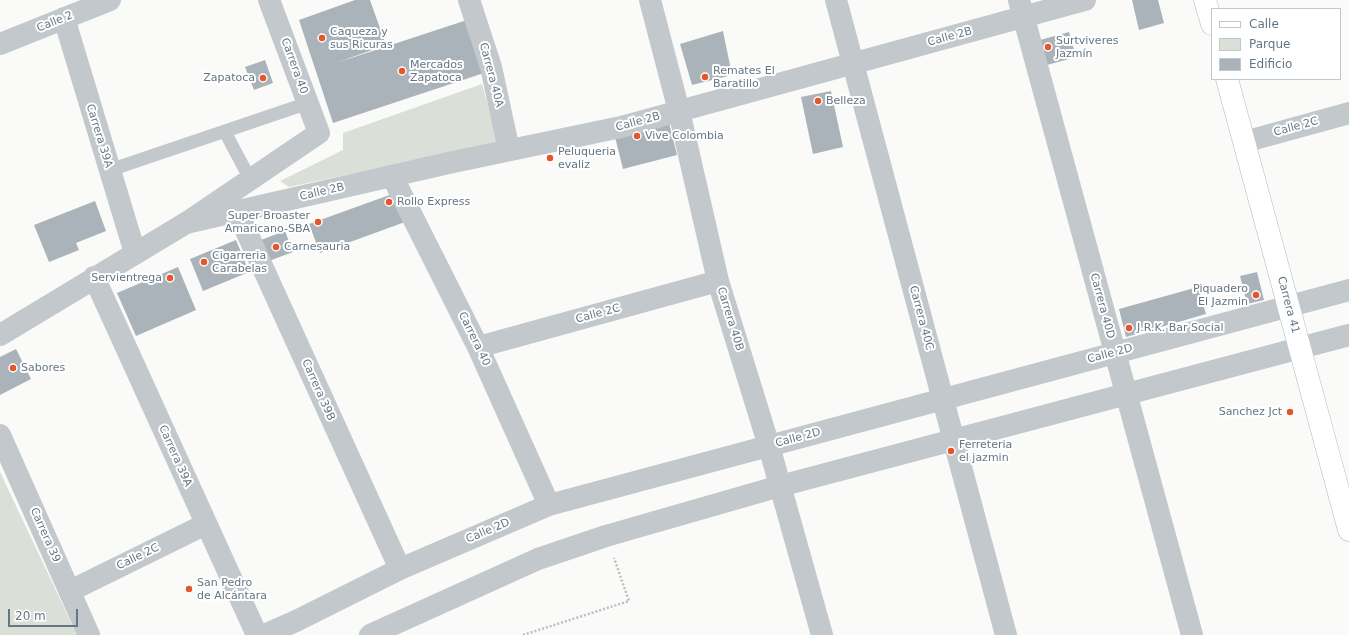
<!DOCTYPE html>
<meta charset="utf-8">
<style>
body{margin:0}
#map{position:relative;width:1349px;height:635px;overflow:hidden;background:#fafaf8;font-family:"DejaVu Sans",sans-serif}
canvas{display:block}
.legend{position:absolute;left:1211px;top:8px;width:130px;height:72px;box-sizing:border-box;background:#fff;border:1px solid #c1c8cd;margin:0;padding:5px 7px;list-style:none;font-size:12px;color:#657683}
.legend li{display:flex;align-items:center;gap:8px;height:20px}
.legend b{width:20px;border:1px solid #c1c8cd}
.scale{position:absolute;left:8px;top:609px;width:70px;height:18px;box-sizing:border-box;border:2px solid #657683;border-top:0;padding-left:5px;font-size:12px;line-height:14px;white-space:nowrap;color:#657683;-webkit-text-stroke:3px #fff;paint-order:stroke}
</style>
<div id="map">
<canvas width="1349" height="635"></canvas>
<ul class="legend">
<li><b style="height:5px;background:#fff"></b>Calle</li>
<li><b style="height:11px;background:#dadfd7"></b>Parque</li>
<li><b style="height:11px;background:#aab3b9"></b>Edificio</li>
</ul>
<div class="scale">20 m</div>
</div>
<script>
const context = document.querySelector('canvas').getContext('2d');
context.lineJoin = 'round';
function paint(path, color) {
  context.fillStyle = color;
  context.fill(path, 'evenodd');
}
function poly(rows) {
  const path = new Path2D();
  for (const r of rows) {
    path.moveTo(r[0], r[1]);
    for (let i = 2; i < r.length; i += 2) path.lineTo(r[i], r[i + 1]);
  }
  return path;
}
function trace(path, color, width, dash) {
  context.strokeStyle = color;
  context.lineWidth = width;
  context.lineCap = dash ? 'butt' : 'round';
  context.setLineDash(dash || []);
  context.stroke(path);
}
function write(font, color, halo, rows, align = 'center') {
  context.font = font + ' "DejaVu Sans",sans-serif';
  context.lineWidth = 4;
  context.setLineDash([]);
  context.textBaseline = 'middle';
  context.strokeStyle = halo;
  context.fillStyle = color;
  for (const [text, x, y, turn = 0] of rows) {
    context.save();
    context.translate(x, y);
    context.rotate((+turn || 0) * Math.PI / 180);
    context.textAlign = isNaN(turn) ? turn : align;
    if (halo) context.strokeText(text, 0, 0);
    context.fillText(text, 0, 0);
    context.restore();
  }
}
const green = poly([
 [482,84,498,143,289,187,280,181,343,150,343,133],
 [0,472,77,635,0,635]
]);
const building = poly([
 [355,0,370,0,386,45,336,63,470,19,487,72,333,123,299,20],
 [1132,0,1158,0,1164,23,1139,30],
 [723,31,732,75,692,85,680,44],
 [1069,32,1076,57,1047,65,1040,40],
 [265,60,273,83,254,90,245,67],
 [831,91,843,147,813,154,801,97],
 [669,123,677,155,623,169,615,137],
 [395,193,405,222,320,253,309,224],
 [95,201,106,231,76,243,79,250,49,262,34,225],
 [285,231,293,252,266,262,258,241],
 [236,240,249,272,203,291,190,259],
 [178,267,196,310,136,336,117,293],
 [1257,272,1264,300,1247,304,1240,276],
 [1198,287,1206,314,1126,337,1119,309],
 [16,349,31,379,0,395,0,357]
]);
const path = poly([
 [523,635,629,601,614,558]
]);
const lane = poly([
 [225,132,250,179],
 [110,170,308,103]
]);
const street = poly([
 [469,0,491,67,509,150],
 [650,0,679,111,718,281,769,446,822,635],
 [836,0,1006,635],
 [1019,0,1192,635],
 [64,18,135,253],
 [0,44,110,0],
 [1244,142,1349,113],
 [392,176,478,347,549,505],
 [237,211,400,569],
 [186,223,453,162,621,127,1085,0],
 [94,277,257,635],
 [0,335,186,223,319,133,269,0],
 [478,347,718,281],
 [0,435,89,635],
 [70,591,206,524],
 [264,635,296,621,400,569,549,505,1349,290],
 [370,635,538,559,606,536,780,486,1349,335]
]);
const secondary = poly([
 [1205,0,1212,24],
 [1227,79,1349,530]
]);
const markers = [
 [322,38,4,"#e4572e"],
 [1048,47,4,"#e4572e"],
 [402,71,4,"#e4572e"],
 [705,77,4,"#e4572e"],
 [263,78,4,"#e4572e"],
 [818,101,4,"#e4572e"],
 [637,136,4,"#e4572e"],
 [550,158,4,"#e4572e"],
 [389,202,4,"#e4572e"],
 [318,222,4,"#e4572e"],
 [276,247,4,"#e4572e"],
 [204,262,4,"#e4572e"],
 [170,278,4,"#e4572e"],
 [1256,295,4,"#e4572e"],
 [1129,328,4,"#e4572e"],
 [13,368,4,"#e4572e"],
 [1290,412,4,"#e4572e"],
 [951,451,4,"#e4572e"],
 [189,589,4,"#e4572e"]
];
const streetNames = [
 ["Calle 2",55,22,-22],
 ["Calle 2B",950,37,-15],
 ["Carrera 40",294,66,70],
 ["Carrera 40A",491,75,75],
 ["Calle 2B",638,122,-15],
 ["Calle 2C",1296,127,-15],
 ["Carrera 39A",99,136,73],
 ["Calle 2B",322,192,-13],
 ["Carrera 41",1288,305,75],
 ["Carrera 40D",1102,306,75],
 ["Calle 2C",598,314,-15],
 ["Carrera 40C",921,318,75],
 ["Carrera 40B",730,319,73],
 ["Carrera 40",474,339,64],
 ["Calle 2D",1110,354,-15],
 ["Carrera 39B",318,390,66],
 ["Calle 2D",798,438,-15],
 ["Carrera 39A",175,456,66],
 ["Calle 2D",488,531,-23],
 ["Carrera 39",45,535,66],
 ["Calle 2C",138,557,-26]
];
const poiNames = [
 ["Caqueza y",330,32],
 ["sus Ricuras",330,45],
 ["Surtviveres",1056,41],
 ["Jazmín",1056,54],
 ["Mercados",410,65],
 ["Zapatoca",410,78],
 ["Remates El",713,71],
 ["Baratillo",713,84],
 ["Zapatoca",255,78,"right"],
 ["Belleza",826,101],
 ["Vive Colombia",645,136],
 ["Peluqueria",558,152],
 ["evaliz",558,165],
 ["Rollo Express",397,202],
 ["Super Broaster",310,216,"right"],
 ["Amaricano-SBA",310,229,"right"],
 ["Carnesauria",284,247],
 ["Cigarreria",212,256],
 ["Carabelas",212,269],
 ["Servientrega",162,278,"right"],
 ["Piquadero",1248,289,"right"],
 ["El Jazmin",1248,302,"right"],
 ["J.R.K. Bar Social",1137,328],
 ["Sabores",21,368],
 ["Sanchez Jct",1282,412,"right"],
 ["Ferreteria",959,445],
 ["el jazmin",959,458],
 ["San Pedro",197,583],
 ["de Alcántara",197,596]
];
paint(green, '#dadfd7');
paint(building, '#aab3b9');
trace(secondary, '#b3babf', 23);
trace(path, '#bbbfc2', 2.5, [2, 2]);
trace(lane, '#c3c8cc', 13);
trace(street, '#c3c8cc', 22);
trace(secondary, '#fff', 22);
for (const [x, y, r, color] of markers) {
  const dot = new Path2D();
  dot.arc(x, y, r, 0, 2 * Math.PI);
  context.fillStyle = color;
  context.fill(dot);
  trace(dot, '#fff', 1.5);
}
write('11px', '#657683', '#fff', streetNames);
write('11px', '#657683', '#fff', poiNames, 'left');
</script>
